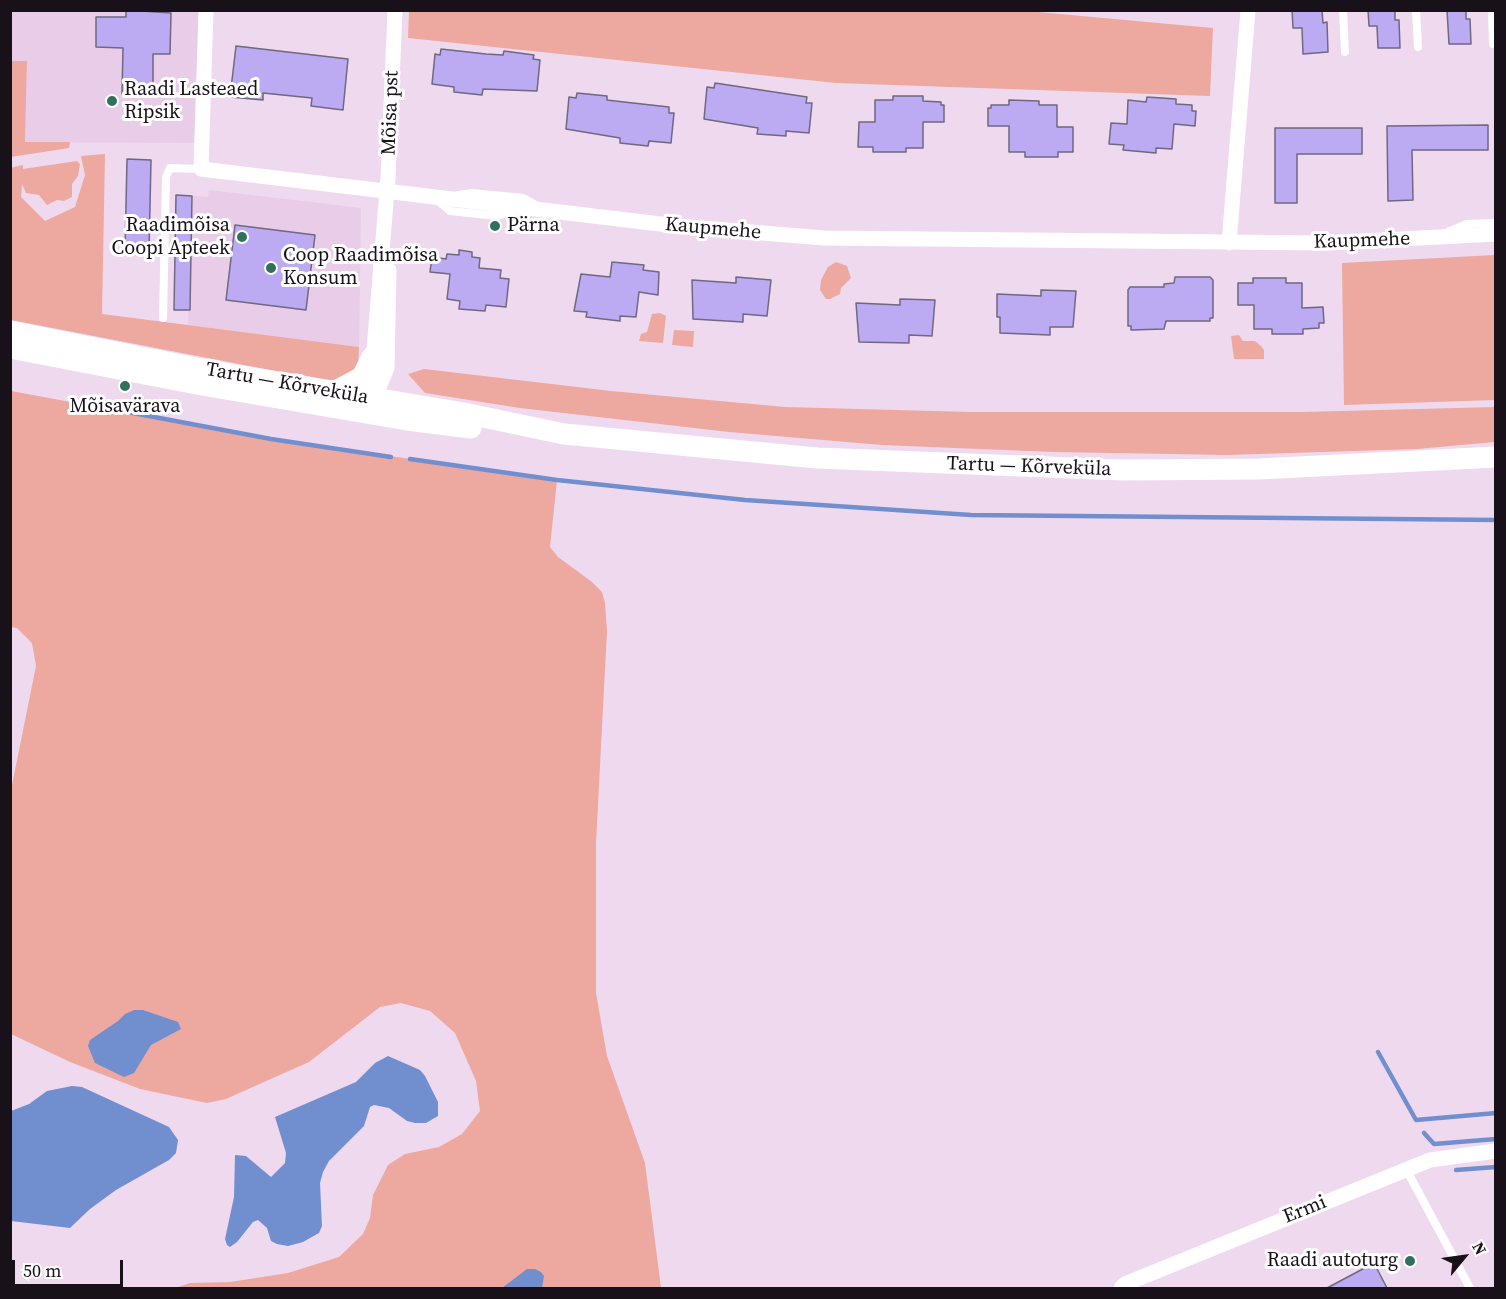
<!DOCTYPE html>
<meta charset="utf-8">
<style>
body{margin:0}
#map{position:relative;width:1506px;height:1299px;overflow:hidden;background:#efd9ef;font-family:"Source Serif 4",serif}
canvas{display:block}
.frame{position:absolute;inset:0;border:12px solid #191119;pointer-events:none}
.north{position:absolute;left:1434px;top:1227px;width:60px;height:60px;-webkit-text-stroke:4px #fff;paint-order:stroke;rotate:61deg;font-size:16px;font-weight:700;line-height:24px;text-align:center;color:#191119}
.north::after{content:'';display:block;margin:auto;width:21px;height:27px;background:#191119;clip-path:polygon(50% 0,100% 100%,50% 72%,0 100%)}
.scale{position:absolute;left:12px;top:1260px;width:111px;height:27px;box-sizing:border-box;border:3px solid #191119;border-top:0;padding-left:8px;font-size:18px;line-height:21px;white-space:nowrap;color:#191119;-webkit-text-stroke:4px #fff;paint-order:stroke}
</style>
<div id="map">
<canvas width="1506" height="1299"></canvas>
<div class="frame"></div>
<div class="north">N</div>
<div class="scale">50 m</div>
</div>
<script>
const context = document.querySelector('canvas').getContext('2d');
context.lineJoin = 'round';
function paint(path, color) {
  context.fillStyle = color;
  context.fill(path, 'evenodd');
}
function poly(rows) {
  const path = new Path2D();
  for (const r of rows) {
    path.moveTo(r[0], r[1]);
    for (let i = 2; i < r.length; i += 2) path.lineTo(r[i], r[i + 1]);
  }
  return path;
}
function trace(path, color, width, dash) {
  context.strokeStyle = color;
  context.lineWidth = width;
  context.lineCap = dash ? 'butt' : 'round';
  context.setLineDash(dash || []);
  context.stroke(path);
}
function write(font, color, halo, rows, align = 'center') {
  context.font = font + ' "Source Serif 4",serif';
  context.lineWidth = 6;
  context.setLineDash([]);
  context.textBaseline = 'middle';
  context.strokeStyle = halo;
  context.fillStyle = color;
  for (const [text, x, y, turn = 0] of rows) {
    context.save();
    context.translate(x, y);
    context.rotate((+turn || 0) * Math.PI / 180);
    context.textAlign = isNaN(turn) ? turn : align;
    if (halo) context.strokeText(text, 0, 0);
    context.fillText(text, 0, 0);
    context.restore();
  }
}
const built = poly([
 [11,11,200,11,198,143,25,142,27,61,11,61],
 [209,190,361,208,359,347,188,325,192,196,208,197]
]);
const green = poly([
 [409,11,1016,10,1213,28,1210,96,836,83,408,38],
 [10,61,27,61,25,142,70,142,69,148,11,157],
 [105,154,102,314,359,347,358,369,332,382,11,320,10,168,23,165,23,169,77,161,80,164,78,176,72,184,72,197,64,201,57,200,47,205,39,195,26,193,22,184,21,197,45,221,75,207,85,175,81,156],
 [1495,255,1495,400,1344,405,1342,263],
 [836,262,847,266,851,278,841,288,840,294,830,299,826,299,820,290,821,280,828,267],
 [660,313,666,316,663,343,639,341,641,334,647,332,652,314],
 [674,330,694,331,693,347,672,345],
 [1239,335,1243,341,1255,341,1261,346,1264,350,1264,359,1234,359,1231,336],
 [424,369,611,391,785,407,970,412,1303,412,1495,407,1495,442,1417,449,1227,455,1054,452,882,445,729,432,520,408,425,393,408,374],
 [11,391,271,439,557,480,550,547,558,557,592,582,602,592,605,603,607,631,596,843,596,993,607,1056,645,1163,661,1288,175,1288,190,1283,230,1282,288,1273,339,1257,363,1234,370,1218,373,1195,388,1165,405,1154,439,1147,462,1134,480,1111,476,1081,455,1033,430,1011,401,1003,380,1007,309,1062,226,1099,207,1103,140,1089,70,1062,11,1034,11,790,36,666,32,643,17,628,11,627]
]);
const water = poly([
 [134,1010,143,1010,178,1022,181,1029,151,1045,134,1073,124,1077,95,1063,88,1046,90,1040,118,1021,125,1014],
 [388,1056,420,1070,425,1076,438,1102,438,1116,426,1123,415,1123,407,1121,389,1108,374,1105,370,1107,364,1126,329,1161,323,1172,320,1183,322,1226,319,1233,303,1242,288,1246,277,1244,271,1241,267,1228,258,1220,253,1222,237,1242,230,1247,227,1245,225,1239,234,1197,235,1155,246,1156,271,1177,285,1163,286,1153,275,1117,356,1082,375,1063],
 [72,1086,82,1087,169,1127,178,1140,176,1153,169,1160,116,1190,90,1209,70,1228,11,1221,11,1111,29,1104,47,1091],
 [527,1269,535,1269,541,1272,544,1276,542,1288,502,1288]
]);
const stream = poly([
 [117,410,271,439,391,457],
 [410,459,557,480,745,500,971,515,1496,520],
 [1378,1052,1416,1120,1496,1113],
 [1424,1133,1434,1144,1496,1139],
 [1456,1170,1496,1167]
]);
const building = poly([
 [126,10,171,13,170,54,153,54,153,95,122,94,123,48,96,47,96,17,126,17,126,10],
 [1292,10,1322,10,1323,23,1327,22,1328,52,1303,54,1302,28,1293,28,1292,10],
 [1368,10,1395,10,1395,20,1399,20,1400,48,1378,48,1377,26,1369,26,1368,10],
 [1447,10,1466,10,1466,19,1470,19,1471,44,1449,44,1447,10],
 [236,46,348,59,343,110,311,106,312,98,263,93,263,100,230,97,236,46],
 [441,49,486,54,503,55,504,51,534,55,533,59,540,60,537,91,483,89,482,95,454,92,454,87,432,84,435,54,440,55,441,49],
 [715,83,807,97,806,103,812,103,809,133,786,131,786,136,757,134,758,128,704,119,707,87,714,88,715,83],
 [577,93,607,96,607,100,624,102,669,107,669,113,674,113,671,143,649,141,648,146,620,143,620,138,566,129,569,97,576,98,577,93],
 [893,96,923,96,923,101,941,102,941,105,944,105,944,122,923,122,923,148,906,148,906,152,873,152,873,147,858,147,859,122,875,122,875,100,893,100,893,96],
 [1147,97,1176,99,1176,104,1192,105,1192,111,1196,111,1195,126,1174,124,1172,149,1156,148,1156,153,1123,150,1124,145,1109,144,1111,123,1127,124,1128,100,1146,102,1147,97],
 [1009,100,1039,101,1039,105,1057,105,1057,127,1073,127,1073,152,1058,152,1058,157,1025,157,1025,152,1009,152,1009,126,988,126,988,108,991,108,991,105,1009,105,1009,100],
 [1488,125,1488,150,1412,150,1413,200,1388,201,1387,126,1488,125],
 [1275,128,1362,128,1362,154,1297,154,1297,203,1275,203,1275,128],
 [127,159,151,160,149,252,125,251,127,159],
 [176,195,192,196,190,310,174,310,176,195],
 [235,225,315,235,306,310,226,300,235,225],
 [459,250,472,252,472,257,480,258,479,268,501,270,500,278,509,279,506,307,486,305,485,311,459,309,460,301,447,299,450,274,430,272,432,257,446,259,447,254,459,255,459,250],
 [612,262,644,265,643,270,659,272,658,295,639,292,636,317,620,316,620,321,586,317,587,312,574,311,581,274,610,277,612,262],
 [736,277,771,280,767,316,743,314,743,322,693,319,692,280,736,283,736,277],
 [1175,277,1210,277,1213,280,1213,318,1210,318,1210,321,1166,321,1164,329,1131,330,1131,326,1128,326,1128,290,1130,287,1164,287,1164,284,1174,283,1175,277],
 [1253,278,1286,278,1286,283,1302,283,1302,308,1323,307,1324,323,1319,323,1319,328,1303,329,1303,334,1272,334,1272,329,1254,329,1254,305,1238,305,1238,283,1253,283,1253,278],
 [1041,290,1076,291,1073,327,1050,327,1050,335,1000,333,1000,317,997,317,997,294,1041,296,1041,290],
 [900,299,935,300,932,336,909,335,909,343,859,342,856,303,900,305,900,299],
 [1374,1263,1387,1288,1327,1288,1374,1263]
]);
const service = poly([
 [1343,10,1345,52],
 [1416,10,1418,47],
 [1492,10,1493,44],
 [458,195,472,193,523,198,534,204],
 [437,200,450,211,497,216,516,210],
 [1448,232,1467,224,1496,223],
 [163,318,166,177,170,168,201,169],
 [1406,1169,1470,1288]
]);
const minor = poly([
 [206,10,201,169,677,226,824,238,1326,243,1496,234],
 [1229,243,1248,10],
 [374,399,387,368,389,270],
 [374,400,371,387,388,178,395,10],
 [1121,1288,1125,1284,1430,1160,1496,1151]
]);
const secondary = poly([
 [10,331,207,370,464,413,564,434,817,458,1123,470,1259,469,1496,457],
 [10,348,202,385,407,420,471,428],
 [334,392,362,377,372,357]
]);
const markers = [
 [112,101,6,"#30705e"],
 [495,226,6,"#30705e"],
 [242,237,6,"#30705e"],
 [271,268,6,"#30705e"],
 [125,386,6,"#30705e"],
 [1410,1261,6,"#30705e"]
];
const poiNames = [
 ["Raadi Lasteaed",124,90],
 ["Ripsik",124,113],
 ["Raadimõisa",230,226,"right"],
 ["Coopi Apteek",230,249,"right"],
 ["Pärna",507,226],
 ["Coop Raadimõisa",283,256],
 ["Konsum",283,279],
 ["Mõisavärava",125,407,"center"],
 ["Raadi autoturg",1398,1261,"right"]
];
const streetNames = [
 ["Mõisa pst",391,113,-88],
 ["Kaupmehe",713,229,5],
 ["Kaupmehe",1362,241,-2],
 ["Tartu — Kõrveküla",287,384,10],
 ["Tartu — Kõrveküla",1029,467,2],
 ["Ermi",1305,1210,-22]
];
paint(built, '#e8cce8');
paint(green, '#eda8a0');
paint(water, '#718fcf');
trace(stream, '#718fcf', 4.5);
paint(building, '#bcaaf2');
trace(building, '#6e6880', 1.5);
trace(service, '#fff', 8);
trace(minor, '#fff', 15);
trace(secondary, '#fff', 21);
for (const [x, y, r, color] of markers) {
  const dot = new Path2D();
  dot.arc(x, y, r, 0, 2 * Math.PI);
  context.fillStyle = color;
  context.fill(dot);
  trace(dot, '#fff', 2);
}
write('20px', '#191119', '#fff', poiNames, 'left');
write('20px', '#191119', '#fff', streetNames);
</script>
